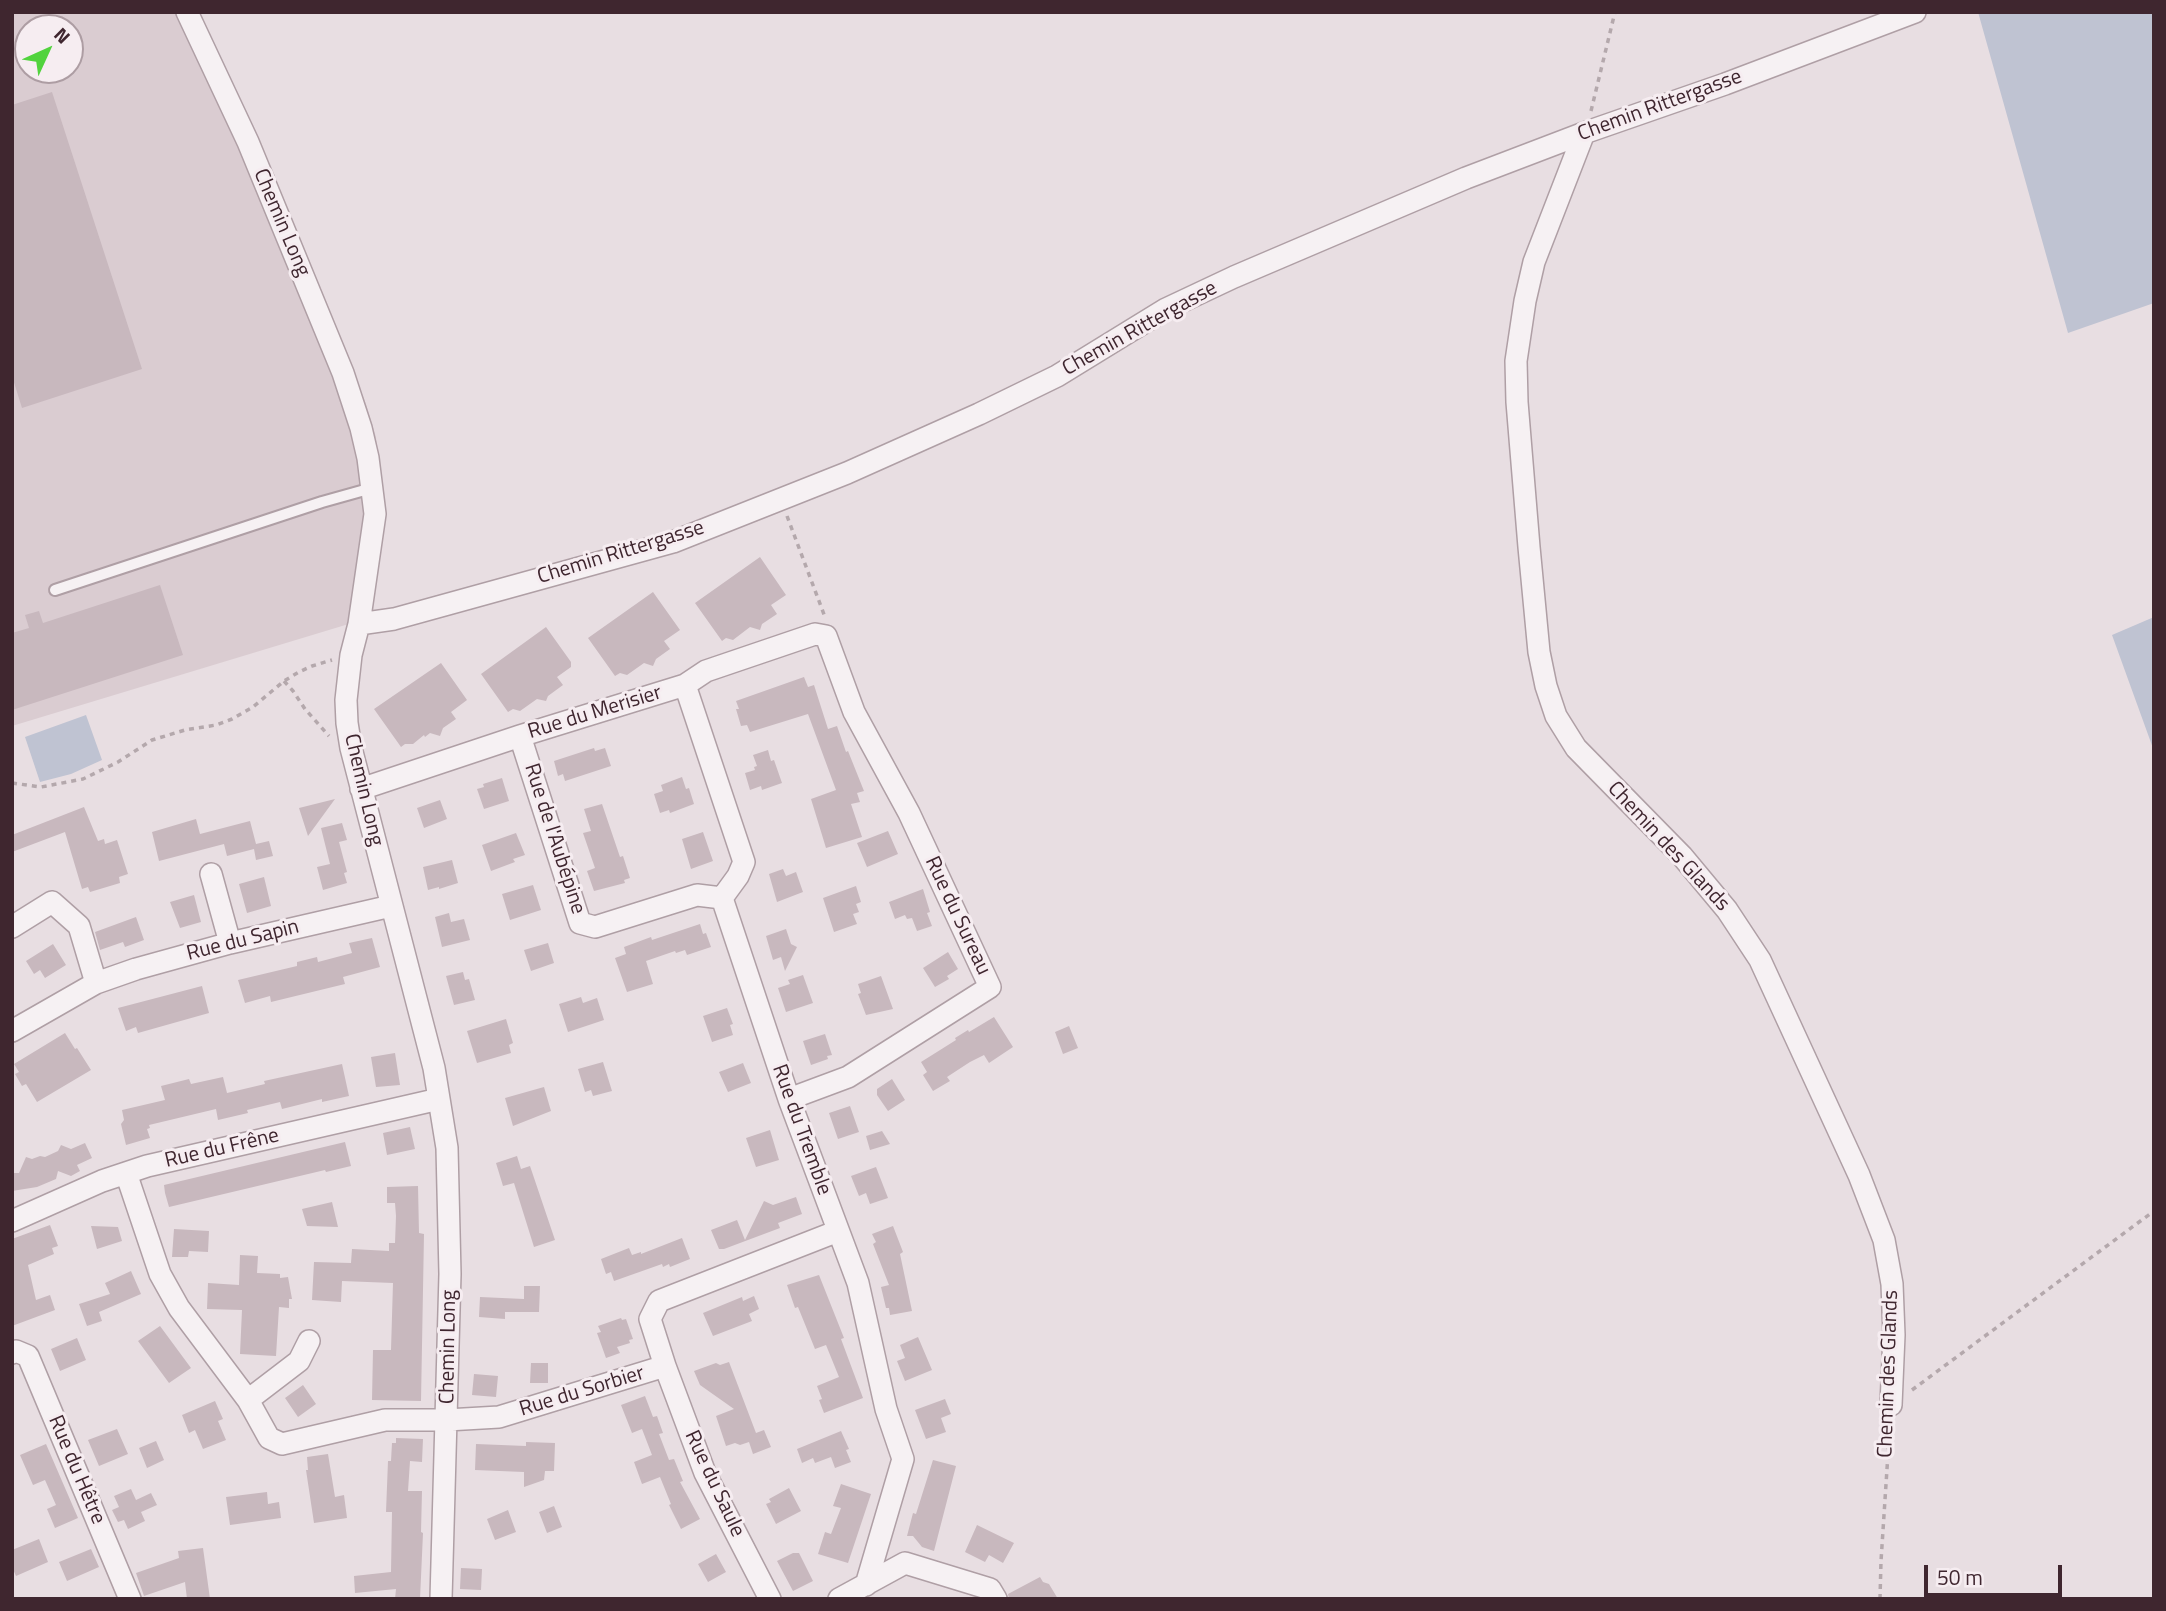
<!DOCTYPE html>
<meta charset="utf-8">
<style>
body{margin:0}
#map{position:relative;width:2166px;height:1611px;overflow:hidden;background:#e8dee2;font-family:"Titillium Web",sans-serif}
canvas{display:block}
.frame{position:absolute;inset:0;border:14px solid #3f262f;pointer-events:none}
.north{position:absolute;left:14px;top:14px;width:70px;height:70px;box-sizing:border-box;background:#f6edf1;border:2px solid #ad9da3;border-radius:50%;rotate:45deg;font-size:19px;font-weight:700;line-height:28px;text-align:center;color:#3f262f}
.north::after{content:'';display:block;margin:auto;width:24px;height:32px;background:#51d33d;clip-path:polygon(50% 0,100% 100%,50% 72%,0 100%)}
.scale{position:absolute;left:1924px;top:1565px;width:138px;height:32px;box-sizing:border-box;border:4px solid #3f262f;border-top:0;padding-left:9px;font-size:21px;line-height:24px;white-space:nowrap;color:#3f262f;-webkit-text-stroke:5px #f6edf1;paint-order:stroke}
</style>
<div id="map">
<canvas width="2166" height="1611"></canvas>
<div class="frame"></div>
<div class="north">N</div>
<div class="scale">50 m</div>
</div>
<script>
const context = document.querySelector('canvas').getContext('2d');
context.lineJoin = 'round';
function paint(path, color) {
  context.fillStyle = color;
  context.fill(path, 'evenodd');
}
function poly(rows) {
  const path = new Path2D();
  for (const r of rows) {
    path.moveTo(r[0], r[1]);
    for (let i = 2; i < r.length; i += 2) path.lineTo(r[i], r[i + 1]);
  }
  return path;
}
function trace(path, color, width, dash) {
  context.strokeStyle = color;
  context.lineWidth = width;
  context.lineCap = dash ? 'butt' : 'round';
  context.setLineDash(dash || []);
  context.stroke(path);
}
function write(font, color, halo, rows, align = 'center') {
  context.font = font + ' "Titillium Web",sans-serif';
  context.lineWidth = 6;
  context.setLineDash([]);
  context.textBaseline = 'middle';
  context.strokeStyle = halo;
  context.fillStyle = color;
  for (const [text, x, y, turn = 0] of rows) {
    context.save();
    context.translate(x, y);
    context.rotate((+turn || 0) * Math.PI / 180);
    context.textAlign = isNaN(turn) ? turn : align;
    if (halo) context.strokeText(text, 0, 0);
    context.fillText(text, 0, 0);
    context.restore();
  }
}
const built = poly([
 [12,12,199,12,252,130,316,277,366,404,376,437,380,477,352,623,12,726],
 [28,28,70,28,70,70,28,70]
]);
const green = poly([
 [1978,12,2154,12,2154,303,2068,333],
 [2154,617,2154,751,2112,635],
 [86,715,102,760,71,774,40,782,25,737]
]);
const building = poly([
 [52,92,142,369,22,408,12,376,12,105],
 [760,557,786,595,771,605,777,614,762,624,760,630,750,627,733,640,726,638,722,641,695,603],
 [160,585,183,655,12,710,12,633,29,628,25,615,39,611,43,623],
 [653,592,680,630,664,641,670,649,656,659,653,666,644,663,627,675,620,673,615,676,588,638],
 [546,627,571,662,571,667,557,677,563,685,548,696,546,701,537,699,520,711,513,709,508,712,481,674],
 [441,663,467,700,451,712,456,719,443,728,440,736,430,733,425,737,424,735,413,744,405,744,401,747,374,709],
 [804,677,808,687,814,685,828,729,837,726,846,752,848,751,864,791,857,793,860,802,851,804,862,837,826,848,811,799,836,790,808,714,750,732,747,725,741,726,736,709,739,709,736,701],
 [594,748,595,751,605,748,611,766,565,781,563,774,558,776,554,761],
 [768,750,771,761,774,760,782,783,762,790,761,786,750,790,745,773,755,770,754,767,757,766,753,755],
 [682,777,686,789,689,788,694,804,670,813,669,810,660,813,654,794,663,791,661,785],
 [502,778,509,801,484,809,477,789,484,787,483,784],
 [335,799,308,836,299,808],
 [440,800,447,819,424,828,417,808],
 [602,804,620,857,623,856,630,878,624,880,625,883,594,891,587,871,595,868,583,833,591,831,584,809],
 [84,807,98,841,104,839,105,844,117,840,128,874,119,877,120,883,90,892,88,887,82,889,65,832,12,852,12,835],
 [196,819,200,834,250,821,256,844,269,841,273,856,256,860,254,849,227,856,224,844,159,861,152,832],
 [342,823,347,840,339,842,347,872,344,873,347,883,323,890,317,867,330,864,321,828],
 [888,831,898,854,867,867,857,843],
 [703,832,713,861,691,869,682,839],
 [516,833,525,855,513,859,515,862,491,871,482,845],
 [452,860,458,883,439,889,439,887,428,890,423,867],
 [783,869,786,876,796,872,803,892,777,902,769,874],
 [264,877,271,906,247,913,239,884],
 [533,885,541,910,510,920,502,894],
 [856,886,861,902,856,904,859,912,853,914,857,924,834,932,823,898],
 [923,889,930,912,927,913,932,926,917,931,912,918,907,919,905,915,895,919,889,902],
 [194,895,201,922,180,928,170,902],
 [449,913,451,922,464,919,470,940,442,947,435,917],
 [136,917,144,940,125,947,123,942,100,950,95,932],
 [700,924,703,934,706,933,711,947,687,955,685,950,676,953,675,951,646,961,653,984,627,992,615,958,626,954,624,947,651,937,652,940],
 [786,929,791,944,797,947,785,971,781,957,773,960,766,936],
 [372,938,380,967,343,977,345,984,271,1002,270,996,245,1003,238,980,297,966,297,962,317,957,318,962,352,953,349,943],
 [548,943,554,963,531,971,524,950],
 [53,944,66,965,45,978,40,970,34,974,26,961],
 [948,952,958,969,947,976,949,979,935,987,923,968],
 [463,972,465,980,469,979,475,1000,454,1005,446,976],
 [803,975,813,1003,786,1012,778,988,790,984,788,980],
 [881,976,893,1009,866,1015,858,994,861,993,858,984],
 [202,986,209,1013,138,1033,136,1027,126,1031,118,1008],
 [581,997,583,1003,597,998,604,1020,568,1032,559,1004],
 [727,1008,733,1024,730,1025,733,1035,712,1042,703,1016],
 [994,1017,1013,1047,989,1063,984,1055,970,1062,947,1077,950,1081,933,1091,923,1075,927,1072,921,1062,956,1040,955,1038,968,1030,969,1032],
 [506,1019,513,1043,509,1045,511,1053,477,1063,467,1031],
 [1069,1026,1078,1048,1063,1054,1055,1032],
 [65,1033,75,1049,77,1048,91,1070,37,1102,26,1084,22,1086,15,1074,19,1072,14,1064],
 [825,1034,832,1055,827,1056,828,1059,811,1065,803,1041],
 [395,1053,400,1085,376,1087,371,1057],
 [603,1062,612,1091,593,1096,591,1090,585,1092,578,1069],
 [743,1063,751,1083,728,1092,719,1072],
 [342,1064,349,1096,322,1102,322,1099,282,1109,280,1102,247,1110,248,1113,218,1120,216,1109,149,1125,150,1128,147,1129,150,1138,126,1145,121,1124,124,1120,122,1110,165,1100,161,1086,189,1079,191,1084,223,1077,227,1093,265,1084,264,1081],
 [892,1079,905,1100,888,1111,877,1095,877,1089],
 [544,1087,551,1111,513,1126,505,1098],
 [850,1106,859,1132,838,1139,829,1113],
 [410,1127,415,1149,387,1155,383,1133],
 [770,1130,779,1160,756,1167,746,1138],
 [882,1131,890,1144,870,1150,866,1136],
 [345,1142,351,1166,326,1172,325,1170,169,1207,165,1193,164,1185],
 [85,1143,92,1158,77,1165,80,1171,71,1176,58,1171,56,1179,37,1187,12,1191,12,1173,19,1173,26,1157,32,1159,40,1156,45,1157,58,1151,61,1145,71,1149],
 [517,1156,521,1169,530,1166,555,1240,534,1247,514,1183,503,1186,496,1163],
 [876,1167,888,1198,870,1204,866,1193,859,1196,851,1176],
 [418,1186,419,1233,424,1234,421,1401,372,1400,373,1350,391,1350,393,1283,342,1281,341,1302,312,1300,314,1262,351,1263,352,1249,389,1251,389,1243,395,1243,396,1216,395,1203,387,1203,387,1187],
 [796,1197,802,1214,778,1223,780,1228,724,1249,719,1249,711,1230,737,1220,745,1240,764,1201,773,1205],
 [332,1202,338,1227,307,1226,302,1209],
 [50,1225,58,1246,52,1248,54,1254,28,1265,36,1300,50,1295,55,1310,12,1326,12,1239],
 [91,1226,118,1227,122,1241,97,1249],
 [893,1226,903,1252,900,1254,912,1311,890,1315,889,1308,886,1308,881,1287,889,1285,873,1244,876,1242,872,1234],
 [174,1229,209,1231,208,1252,189,1251,188,1257,172,1257],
 [682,1238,690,1259,670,1267,669,1264,663,1267,662,1264,614,1281,611,1272,606,1274,601,1259,629,1248,632,1255,641,1252,641,1254],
 [240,1255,258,1256,257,1273,280,1274,280,1278,288,1277,292,1299,289,1299,289,1308,279,1307,276,1356,240,1354,242,1310,207,1309,208,1283,239,1285],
 [131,1271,141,1294,99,1312,102,1321,87,1326,79,1304,110,1294,105,1283],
 [819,1275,844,1338,841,1339,863,1398,824,1413,819,1400,822,1399,817,1386,839,1377,826,1345,815,1349,798,1307,795,1308,787,1285],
 [524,1286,540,1286,539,1312,505,1312,505,1319,479,1317,480,1297,524,1299],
 [754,1296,759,1309,749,1314,752,1321,713,1336,703,1313,742,1297,743,1301],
 [621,1318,622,1320,626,1319,633,1339,629,1340,630,1343,617,1347,620,1353,606,1358,597,1333,601,1332,598,1326],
 [160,1326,191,1368,169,1383,138,1341],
 [918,1337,932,1370,905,1381,897,1361,905,1358,900,1345],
 [77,1338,86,1360,60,1371,51,1349],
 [729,1362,756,1433,764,1430,771,1447,753,1454,749,1442,740,1445,735,1443,726,1446,716,1416,734,1409,700,1385,694,1371,716,1363,720,1365],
 [531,1363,548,1363,548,1383,530,1383],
 [474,1374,498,1376,496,1397,472,1395],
 [303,1385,316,1404,298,1417,285,1398],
 [645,1396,653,1417,657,1416,663,1433,659,1434,669,1460,674,1459,683,1481,680,1482,700,1519,681,1529,669,1505,671,1504,660,1477,642,1484,634,1462,652,1455,642,1429,632,1433,621,1405],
 [945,1399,951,1414,941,1418,946,1432,926,1439,915,1410],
 [215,1401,223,1419,218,1421,226,1440,203,1449,195,1430,189,1433,182,1415],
 [117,1429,128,1454,99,1466,88,1440],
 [841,1431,849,1449,846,1450,851,1462,835,1468,831,1457,815,1463,813,1458,802,1463,797,1449],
 [396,1438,423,1439,422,1462,410,1461,408,1491,422,1491,421,1532,423,1533,420,1599,395,1599,396,1589,355,1593,354,1576,391,1572,392,1512,386,1512,388,1461,391,1461,392,1443,396,1443],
 [156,1441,164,1460,147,1468,139,1448],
 [526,1442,555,1443,554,1471,545,1471,544,1480,524,1487,524,1472,475,1470,476,1444,526,1446],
 [46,1444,78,1518,55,1528,47,1509,56,1505,45,1480,33,1485,20,1455],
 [328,1454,335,1497,344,1495,347,1518,314,1523,306,1470,308,1470,307,1457],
 [933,1460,956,1466,934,1551,922,1547,913,1536,907,1536,913,1513,916,1514],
 [841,1484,871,1494,848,1563,818,1554,825,1532,831,1534,841,1508,833,1506],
 [789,1488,801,1511,776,1524,766,1504,771,1502,769,1499],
 [131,1489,136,1500,151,1493,157,1505,141,1512,145,1521,128,1529,124,1520,118,1522,112,1510,119,1507,114,1496],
 [267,1492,268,1504,279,1502,281,1518,230,1525,226,1497],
 [554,1506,562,1527,547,1533,539,1512],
 [508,1510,516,1532,495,1540,487,1519],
 [977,1525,1014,1543,1003,1563,989,1555,985,1562,965,1552],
 [39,1539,48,1562,16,1576,12,1567,12,1550],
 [203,1548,210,1599,187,1599,185,1582,144,1596,136,1573,179,1558,178,1551],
 [91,1549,99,1567,67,1581,59,1562],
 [793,1553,799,1553,813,1581,793,1591,777,1561],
 [716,1554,726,1572,708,1582,698,1564],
 [461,1568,482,1569,481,1590,460,1589],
 [1040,1577,1043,1582,1049,1584,1058,1599,1009,1599,1008,1594]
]);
const path = poly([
 [1591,111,1615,12],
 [787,516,825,617],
 [284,681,293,691,305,709,329,736],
 [12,783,41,787,83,779,118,762,152,740,185,730,216,725,232,719,253,707,284,681,299,672,312,666,332,660],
 [1912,1390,2154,1211],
 [1880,1599,1881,1561,1890,1423]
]);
const service = poly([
 [55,590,322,502,372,488]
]);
const minor = poly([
 [187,12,248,142,343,373,361,428,368,458,375,514,359,624,351,655,346,700,347,723,351,748,434,1068,447,1148,450,1274,441,1599],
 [1584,133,1534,262,1525,301,1516,361,1517,402,1529,547,1539,652,1546,686,1556,716,1576,748,1682,856,1727,910,1760,960,1859,1175,1884,1240,1892,1284,1894,1335,1891,1405],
 [359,624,394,619,673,542,847,473,979,414,1057,376,1166,309,1234,277,1466,178,1584,133,1725,84,1915,12],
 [685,685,744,862,738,876,722,898,789,1099,858,1283,886,1409,903,1459,866,1585],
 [520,736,580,923,595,927,697,895,722,898],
 [361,789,520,736,685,685,706,671,815,634,826,636,854,712,909,813,990,987,848,1077,789,1099],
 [211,874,230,943],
 [12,927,52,902,79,926,96,983],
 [12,1031,96,983,136,969,230,943,391,906],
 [126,1173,160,1274,179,1308,248,1400,269,1438,282,1444,385,1420,447,1420,499,1417,665,1366,650,1319,659,1301,838,1231],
 [12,1221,102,1181,147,1166,439,1099],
 [12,1353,16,1351,28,1356,130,1599],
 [665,1366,705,1473,770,1599],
 [248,1400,299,1361,309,1341],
 [839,1599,905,1563,990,1589,996,1599]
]);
const streetNames = [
 ["Chemin Rittergasse",1660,106,-20],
 ["Chemin Long",281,223,67],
 ["Chemin Rittergasse",1140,329,-29],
 ["Chemin Rittergasse",621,553,-17],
 ["Rue du Merisier",595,713,-17],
 ["Chemin Long",363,790,77],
 ["Rue de l'Aubépine",554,839,72],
 ["Chemin des Glands",1668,847,47],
 ["Rue du Sureau",957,916,65],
 ["Rue du Sapin",243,941,-14],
 ["Rue du Tremble",801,1130,70],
 ["Rue du Frêne",222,1149,-13],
 ["Chemin Long",449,1347,-89],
 ["Chemin des Glands",1889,1374,-88],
 ["Rue du Sorbier",582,1392,-17],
 ["Rue du Hêtre",76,1470,67],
 ["Rue du Saule",714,1484,65]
];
paint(built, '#daccd1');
paint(green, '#bfc3d2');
paint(building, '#c8b8be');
trace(service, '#af9fa5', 14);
trace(minor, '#af9fa5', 24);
trace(path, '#b4a8ac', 3.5, [5, 5]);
trace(service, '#f6f1f3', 10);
trace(minor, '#f6f1f3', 21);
write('21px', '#3f262f', '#f6edf1', streetNames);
</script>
